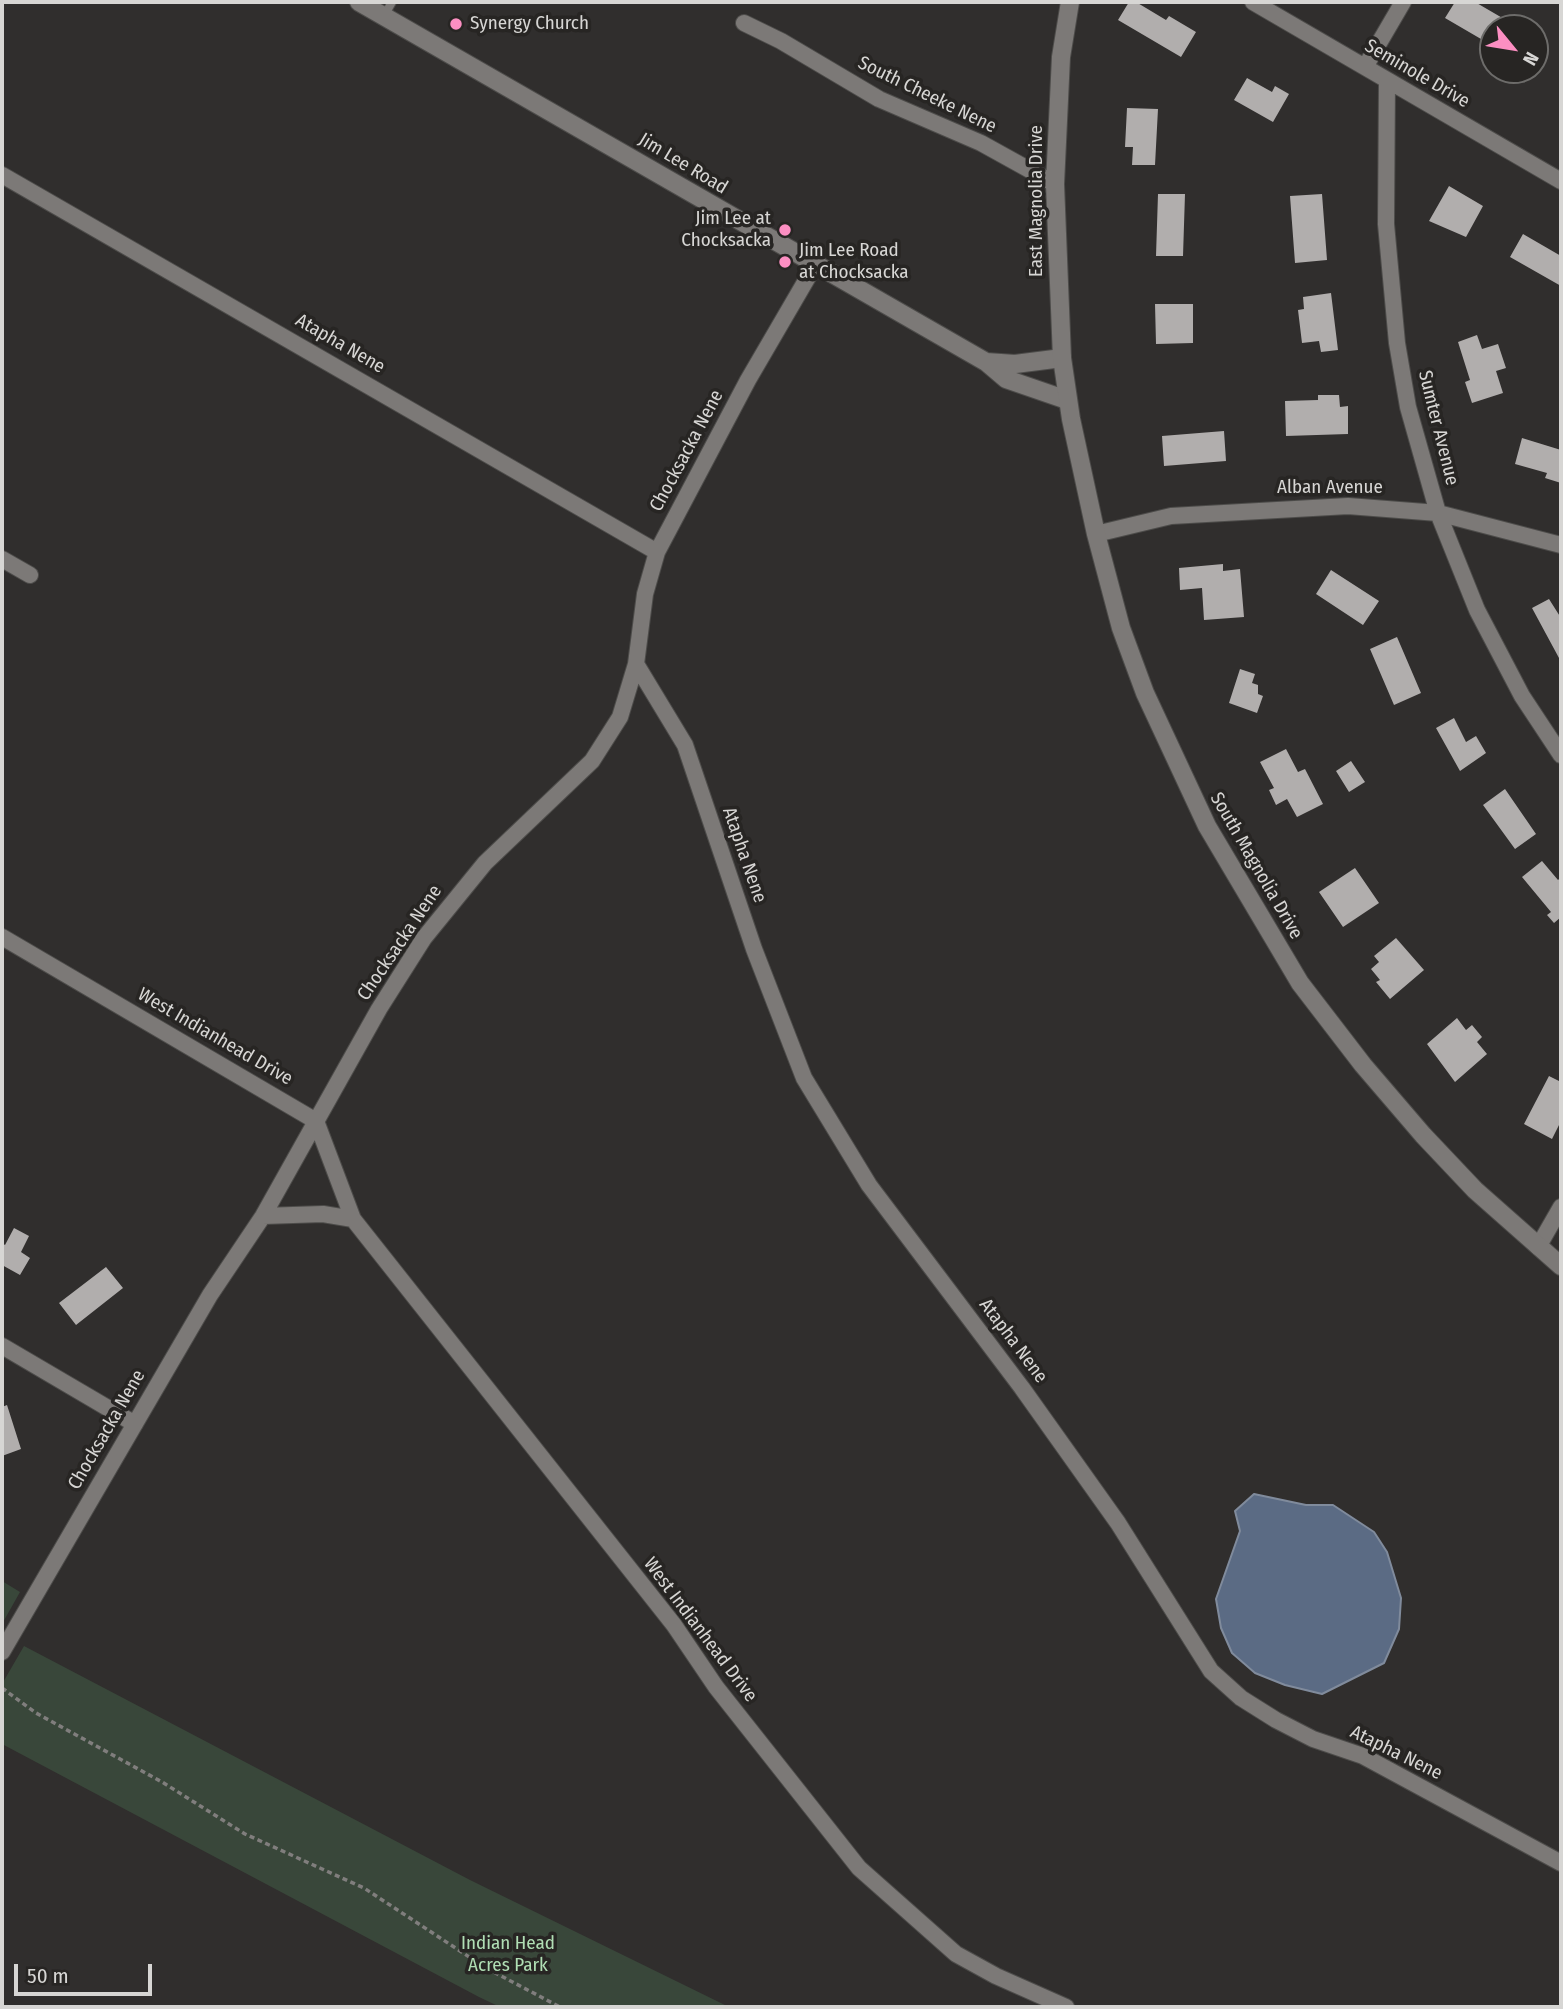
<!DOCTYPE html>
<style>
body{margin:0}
#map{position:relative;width:1563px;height:2009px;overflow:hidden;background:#302e2d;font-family:"Fira Sans Condensed",sans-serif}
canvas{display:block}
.frame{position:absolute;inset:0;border:4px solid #d7d6d4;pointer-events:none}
.north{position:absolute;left:1479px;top:14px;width:70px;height:70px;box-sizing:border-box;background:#272523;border:2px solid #6d6c6a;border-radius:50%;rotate:120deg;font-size:19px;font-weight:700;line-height:28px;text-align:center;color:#d7d6d4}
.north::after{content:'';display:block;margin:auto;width:24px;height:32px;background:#fc8fc2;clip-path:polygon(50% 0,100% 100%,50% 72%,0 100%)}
.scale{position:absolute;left:14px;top:1964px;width:138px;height:32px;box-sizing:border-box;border:4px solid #d7d6d4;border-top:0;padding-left:9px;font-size:21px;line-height:24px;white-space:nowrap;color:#d7d6d4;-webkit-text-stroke:5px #272523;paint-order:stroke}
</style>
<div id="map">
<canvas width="1563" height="2009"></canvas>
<div class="frame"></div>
<div class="north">N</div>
<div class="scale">50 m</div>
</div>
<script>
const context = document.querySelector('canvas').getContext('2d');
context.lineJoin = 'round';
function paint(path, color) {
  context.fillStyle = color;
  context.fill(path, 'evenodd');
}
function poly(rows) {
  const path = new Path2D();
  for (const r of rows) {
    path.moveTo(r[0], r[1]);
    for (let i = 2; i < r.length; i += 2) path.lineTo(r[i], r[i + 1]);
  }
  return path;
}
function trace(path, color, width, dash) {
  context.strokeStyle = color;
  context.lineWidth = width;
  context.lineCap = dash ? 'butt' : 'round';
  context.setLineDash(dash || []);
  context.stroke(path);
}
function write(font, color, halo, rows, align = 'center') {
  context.font = font + ' "Fira Sans Condensed",sans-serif';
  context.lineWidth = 7;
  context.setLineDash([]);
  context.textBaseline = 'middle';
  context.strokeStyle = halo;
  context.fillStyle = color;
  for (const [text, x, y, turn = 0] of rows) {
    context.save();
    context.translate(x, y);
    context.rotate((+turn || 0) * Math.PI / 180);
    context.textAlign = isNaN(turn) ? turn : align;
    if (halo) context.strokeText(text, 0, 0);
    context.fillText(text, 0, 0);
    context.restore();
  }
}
const green = poly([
 [2,1581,20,1592,2,1624],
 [24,1646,470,1880,729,2007,500,2007,479,1997,2,1744,2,1684]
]);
const water = poly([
 [1254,1494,1306,1505,1333,1505,1374,1532,1387,1552,1401,1598,1399,1629,1384,1663,1322,1694,1285,1685,1255,1673,1232,1653,1221,1628,1216,1599,1240,1531,1235,1511,1254,1494]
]);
const building = poly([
 [1129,2,1136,2,1166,20,1169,16,1196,32,1181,57,1118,20],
 [1455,2,1475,2,1511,23,1508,28,1493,28,1493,46,1445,18],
 [1247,78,1272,92,1275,86,1289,94,1273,122,1234,100],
 [1127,108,1158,109,1155,165,1132,165,1133,147,1125,147],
 [1449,186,1483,206,1466,237,1429,221],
 [1158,194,1185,194,1183,256,1156,256],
 [1322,194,1327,260,1295,263,1290,196],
 [1523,234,1561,256,1561,286,1510,257],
 [1331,293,1338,350,1321,352,1319,341,1302,343,1298,310,1304,309,1303,297],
 [1155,304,1193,304,1193,343,1156,344],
 [1477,335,1482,349,1498,344,1506,368,1496,371,1503,393,1472,403,1465,382,1470,380,1458,342],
 [1318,395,1339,395,1340,407,1348,406,1348,434,1286,436,1285,401,1318,400],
 [1224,431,1226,461,1164,466,1162,436],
 [1522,438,1561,450,1561,483,1545,478,1547,473,1515,464],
 [1223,564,1223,571,1240,569,1244,617,1204,620,1202,588,1180,590,1179,568],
 [1331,570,1379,601,1363,625,1316,594],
 [1549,599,1561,618,1559,658,1532,608],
 [1397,637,1421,693,1394,705,1370,649],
 [1240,669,1255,674,1252,683,1258,685,1258,694,1263,696,1257,713,1229,703],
 [1454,718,1466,742,1476,736,1486,753,1460,771,1436,728],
 [1286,749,1298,772,1305,769,1323,804,1297,817,1287,799,1276,805,1269,790,1274,788,1260,762],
 [1351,761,1365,782,1349,792,1336,771],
 [1505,789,1536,834,1515,849,1483,805],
 [1542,861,1558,880,1561,877,1561,917,1554,923,1547,915,1551,912,1522,877],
 [1355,868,1379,903,1343,927,1319,892],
 [1396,938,1424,970,1390,999,1376,982,1380,980,1371,969,1379,962,1374,956],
 [1457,1018,1466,1030,1472,1025,1482,1037,1477,1042,1487,1054,1455,1082,1427,1044],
 [1549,1076,1561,1082,1561,1121,1552,1139,1524,1124],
 [14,1228,29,1236,21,1252,30,1258,20,1275,2,1265,2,1243,5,1245],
 [106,1267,123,1288,76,1325,59,1303],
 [7,1405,21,1449,2,1456,2,1407]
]);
const path = poly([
 [2,1688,36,1713,162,1782,245,1834,364,1888,486,1968,560,2007]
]);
const service = poly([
 [384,16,392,2]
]);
const minor = poly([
 [1253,2,1561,181],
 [744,23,781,41,879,99,981,143,1055,184],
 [1365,67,1403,2],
 [1387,81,1386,224,1397,343,1408,407,1438,513,1477,610,1522,696,1561,755],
 [2,175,657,552],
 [1096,534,1171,516,1348,506,1438,513,1561,545],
 [2,559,30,575],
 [636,664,685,745,754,949,804,1078,869,1185,1022,1388,1118,1523,1211,1671,1241,1698,1276,1720,1313,1739,1363,1756,1561,1863],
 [2,937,316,1121,353,1219,674,1625,716,1687,859,1868,956,1954,996,1976,1066,2007],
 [263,1216,323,1214,353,1219],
 [1538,1247,1561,1207],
 [2,1346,135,1424],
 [2,1652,210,1295,263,1216,379,1009,424,938,485,863,592,761,620,717,636,664,645,594,657,552,748,380,815,265]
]);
const tertiary = poly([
 [359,2,986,362,1006,379,1067,400],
 [986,362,1015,364,1062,358]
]);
const secondary = poly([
 [1070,2,1061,57,1055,184,1062,358,1071,419,1096,534,1121,628,1145,693,1207,826,1300,983,1363,1065,1423,1135,1475,1190,1561,1266]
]);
const markers = [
 [456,24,7,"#fc8fc2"],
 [785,230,7,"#fc8fc2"],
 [785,262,7,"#fc8fc2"]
];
const poiNames = [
 ["Synergy Church",470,24],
 ["Jim Lee at",771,219,"right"],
 ["Chocksacka",771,241,"right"],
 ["Jim Lee Road",799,251],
 ["at Chocksacka",799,273]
];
const streetNames = [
 ["Seminole Drive",1417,74,30],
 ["South Cheeke Nene",927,95,26],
 ["Jim Lee Road",683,164,31],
 ["East Magnolia Drive",1037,201,-90],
 ["Atapha Nene",340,344,30],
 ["Sumter Avenue",1438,428,76],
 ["Chocksacka Nene",687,451,-62],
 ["Alban Avenue",1330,488],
 ["Atapha Nene",744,855,71],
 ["South Magnolia Drive",1256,866,60],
 ["Chocksacka Nene",400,943,-56],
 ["West Indianhead Drive",215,1037,30],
 ["Atapha Nene",1013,1341,53],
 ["Chocksacka Nene",107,1430,-60],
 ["West Indianhead Drive",700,1630,53],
 ["Atapha Nene",1396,1753,26]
];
const parkNames = [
 ["Indian Head",508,1944],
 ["Acres Park",508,1966]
];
paint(green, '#39473a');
paint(water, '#5b6b84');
trace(water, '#808b9c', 2);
paint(building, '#b1aead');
trace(service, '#4d4c4a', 10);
trace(minor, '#4d4c4a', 18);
trace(tertiary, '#4d4c4a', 20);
trace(secondary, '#4d4c4a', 20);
trace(path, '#807e7d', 3.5, [5, 3.5]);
trace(service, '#7c7977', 8);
trace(minor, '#7c7977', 16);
trace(tertiary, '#7c7977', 18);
trace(secondary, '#7c7977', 18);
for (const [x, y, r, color] of markers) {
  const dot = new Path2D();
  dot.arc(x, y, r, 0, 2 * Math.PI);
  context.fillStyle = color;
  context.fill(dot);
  trace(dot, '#272523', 2.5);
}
write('19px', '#d7d6d4', '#272523', poiNames, 'left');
write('19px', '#d7d6d4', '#272523', streetNames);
write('19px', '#b0deb4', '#272523', parkNames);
</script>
